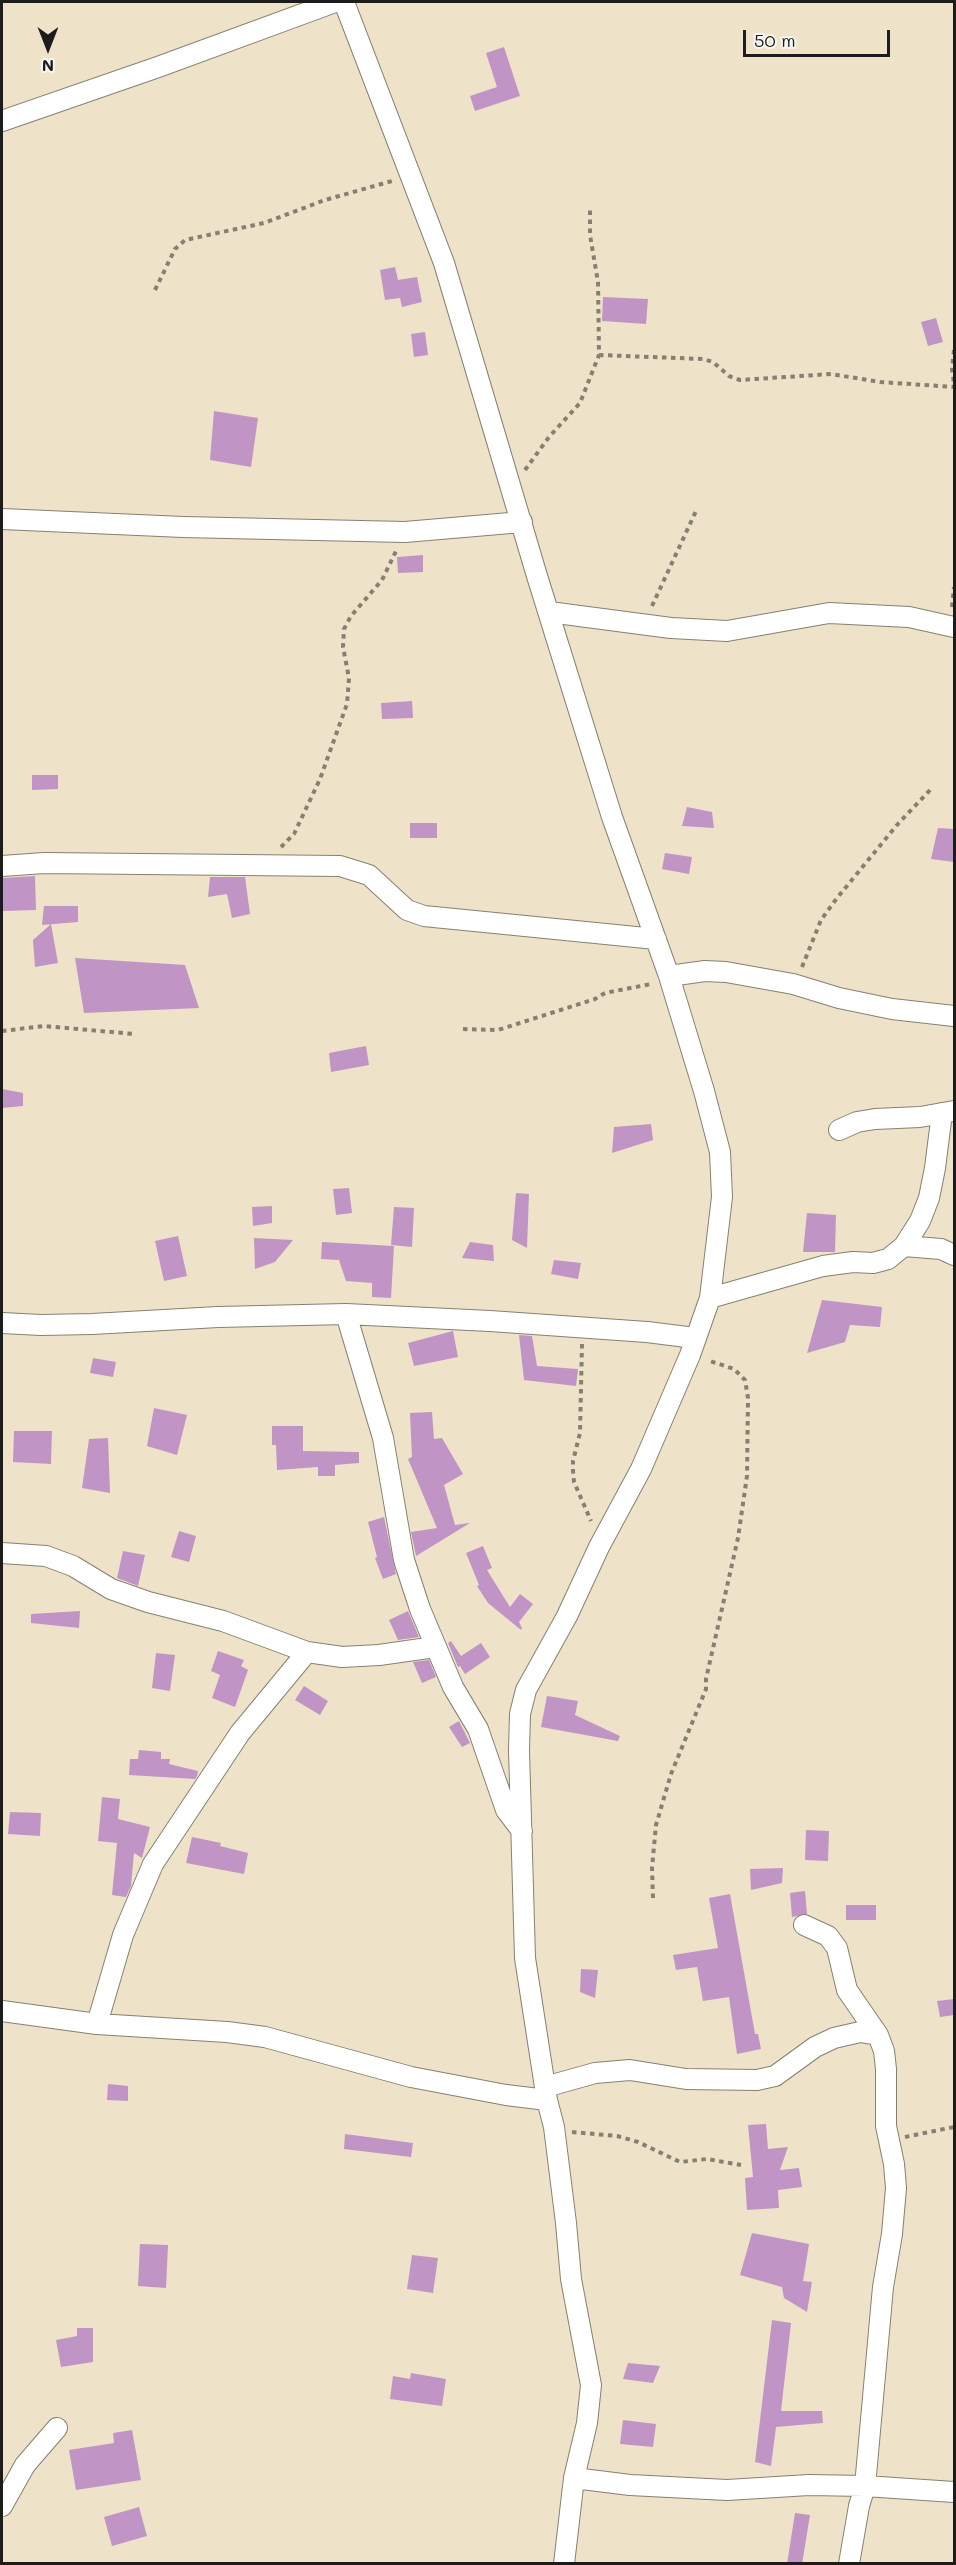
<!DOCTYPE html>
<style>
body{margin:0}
#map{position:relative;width:956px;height:2565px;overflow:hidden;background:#eee3c8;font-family:Mali,sans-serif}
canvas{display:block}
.frame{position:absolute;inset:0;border:3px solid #1c1c1c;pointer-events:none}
.north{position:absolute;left:18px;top:18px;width:60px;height:60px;-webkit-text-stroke:4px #f6f6f2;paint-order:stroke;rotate:180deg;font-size:16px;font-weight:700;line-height:24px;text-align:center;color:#1c1c1c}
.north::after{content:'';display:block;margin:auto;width:21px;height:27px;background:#1c1c1c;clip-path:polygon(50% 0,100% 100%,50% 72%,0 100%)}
.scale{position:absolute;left:743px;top:30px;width:147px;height:27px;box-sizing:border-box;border:3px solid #1c1c1c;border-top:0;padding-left:8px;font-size:18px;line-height:21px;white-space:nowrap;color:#1c1c1c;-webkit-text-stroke:4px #f6f6f2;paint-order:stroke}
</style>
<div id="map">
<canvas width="956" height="2565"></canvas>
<div class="frame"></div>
<div class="north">N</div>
<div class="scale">50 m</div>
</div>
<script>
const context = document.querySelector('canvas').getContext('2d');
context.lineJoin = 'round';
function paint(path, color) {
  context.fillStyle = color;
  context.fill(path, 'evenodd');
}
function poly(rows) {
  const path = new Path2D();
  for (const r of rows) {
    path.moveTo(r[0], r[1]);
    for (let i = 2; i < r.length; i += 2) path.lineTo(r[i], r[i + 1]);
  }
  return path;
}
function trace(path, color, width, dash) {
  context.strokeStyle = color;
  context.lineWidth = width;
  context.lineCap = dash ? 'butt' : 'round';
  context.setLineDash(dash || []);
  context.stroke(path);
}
const building = poly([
 [504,47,520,96,475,111,470,96,497,87,486,53],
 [395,267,398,280,417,277,422,302,402,307,400,298,385,300,380,270],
 [603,297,648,299,646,324,602,321],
 [936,318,943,342,928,346,921,322],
 [425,332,428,355,414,357,411,334],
 [214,411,258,418,251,467,210,460],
 [423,555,423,572,398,573,397,557],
 [412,701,413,718,382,719,381,703],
 [32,775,58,775,58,789,32,790],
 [687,807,712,812,714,828,682,826],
 [410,823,437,823,437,838,410,838],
 [938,828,954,829,954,862,931,859],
 [665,853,692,857,689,874,662,869],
 [35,876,36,910,2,911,2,878],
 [210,877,245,877,250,914,232,918,227,894,208,897],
 [44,906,78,906,78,922,42,925],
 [51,924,58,963,35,967,33,940],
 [75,958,185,965,199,1008,84,1013],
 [366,1046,369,1065,331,1072,329,1053],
 [2,1089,23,1093,23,1106,2,1108],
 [651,1124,653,1140,612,1153,614,1127],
 [349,1188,352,1213,336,1215,333,1189],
 [516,1193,529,1194,527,1248,512,1240],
 [272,1206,272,1223,253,1226,252,1207],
 [394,1207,414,1208,412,1247,391,1245],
 [807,1213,836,1215,835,1252,803,1252],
 [178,1236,187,1276,164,1281,155,1241],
 [254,1238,293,1240,275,1262,255,1269],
 [322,1242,394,1246,391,1298,372,1297,372,1283,346,1281,339,1260,321,1259],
 [470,1242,493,1245,494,1261,462,1258],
 [554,1260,581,1263,578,1279,551,1274],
 [822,1300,882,1307,880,1327,850,1325,845,1342,807,1353],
 [453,1331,458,1357,414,1366,408,1343],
 [519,1335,532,1336,537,1366,578,1369,576,1386,524,1380],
 [93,1358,116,1362,113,1377,90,1373],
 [154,1408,187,1415,177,1455,147,1446],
 [432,1412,434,1439,442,1438,463,1474,444,1485,455,1525,470,1523,416,1556,411,1532,437,1528,408,1459,412,1457,410,1413],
 [272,1426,303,1426,303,1451,359,1452,359,1463,335,1465,335,1476,318,1476,318,1467,277,1470,276,1445,272,1445],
 [14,1431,52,1431,51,1464,13,1462],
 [108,1438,110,1493,82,1488,89,1439],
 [384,1517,396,1574,383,1579,375,1558,377,1557,368,1522],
 [179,1531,196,1536,189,1562,171,1557],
 [483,1546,492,1568,487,1570,510,1607,520,1594,533,1604,519,1622,522,1628,521,1630,488,1603,477,1586,479,1585,466,1553],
 [123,1551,145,1555,138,1586,117,1578],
 [80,1611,79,1628,31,1623,31,1614],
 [408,1611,419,1637,398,1640,389,1620],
 [451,1641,461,1656,481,1643,490,1657,465,1674,460,1666,458,1667,448,1643],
 [218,1651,244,1660,241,1666,248,1670,235,1707,212,1698,220,1675,211,1671],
 [156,1653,175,1655,170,1691,152,1688],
 [429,1660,436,1677,422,1683,413,1662],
 [304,1686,328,1701,320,1715,295,1700],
 [547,1696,578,1701,575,1715,620,1736,618,1741,541,1727],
 [459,1721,470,1743,462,1747,449,1727],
 [139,1750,161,1752,161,1759,170,1759,169,1764,198,1771,197,1776,195,1779,129,1775,130,1759,138,1759],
 [102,1797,120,1799,118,1819,150,1827,142,1858,134,1853,131,1886,126,1897,112,1895,117,1843,98,1841],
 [10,1812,41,1813,40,1836,8,1834],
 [806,1830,829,1831,828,1861,805,1860],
 [192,1837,221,1843,220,1846,248,1853,244,1874,186,1863],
 [783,1868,782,1883,751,1890,750,1869],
 [805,1891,807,1914,792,1917,790,1893],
 [730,1894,755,2034,758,2034,761,2049,737,2054,729,1997,703,2001,697,1967,676,1970,673,1955,718,1948,709,1898],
 [846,1905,876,1905,876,1920,846,1920],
 [581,1969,598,1970,595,1998,580,1992],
 [954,1999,954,2015,940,2017,937,2001],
 [108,2084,128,2086,128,2101,107,2100],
 [766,2124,768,2149,788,2147,780,2170,799,2168,802,2187,778,2190,779,2208,747,2210,745,2178,753,2177,748,2125],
 [345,2134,413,2143,411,2157,344,2149],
 [752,2233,809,2244,803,2281,812,2282,807,2312,784,2298,782,2287,740,2275],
 [140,2244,168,2245,166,2288,138,2286],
 [412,2255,438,2258,433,2293,407,2289],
 [772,2320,791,2323,781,2411,822,2411,823,2423,776,2427,771,2466,755,2462],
 [77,2328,93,2328,93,2362,61,2367,56,2340,77,2336],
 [628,2363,660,2366,653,2383,623,2379],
 [411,2373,446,2379,442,2406,390,2399,393,2376,410,2379],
 [623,2420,656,2424,653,2447,620,2444],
 [132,2430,141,2480,76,2490,69,2450,114,2443,113,2433],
 [139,2507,147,2536,112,2546,104,2517],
 [795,2513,810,2515,802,2564,787,2564]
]);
const path = poly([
 [155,290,175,249,185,240,264,223,325,200,392,181],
 [954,350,952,369,954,384],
 [599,355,703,359,713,362,729,376,740,380,831,374,880,382,954,387],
 [525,470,549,437,580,403,599,355,598,282,590,235,590,210],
 [652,606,696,511],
 [952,607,954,587],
 [281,847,294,834,320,779,347,704,349,678,343,647,344,629,351,616,382,580,397,549],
 [802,967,821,920,837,898,897,825,930,790],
 [463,1029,498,1030,595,999,605,993,651,984],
 [2,1031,44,1026,134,1034],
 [582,1344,580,1433,573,1461,573,1471,574,1482,591,1521],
 [653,1898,652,1868,656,1825,671,1774,706,1689,706,1679,738,1538,747,1476,748,1398,745,1380,734,1369,707,1360],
 [572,2132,617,2136,638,2142,680,2162,707,2159,741,2165],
 [905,2137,954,2127]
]);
const minor = poly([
 [344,2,444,263,537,576,612,817,669,976,704,1091,720,1152,722,1197,710,1298,690,1355,641,1469,599,1547,567,1616,526,1690,520,1714,519,1750,525,1958,547,2100,554,2127,566,2223,571,2279,591,2385,587,2423,574,2478,564,2564],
 [2,121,158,67,335,2],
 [2,519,183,527,405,532,522,522],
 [549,612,671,628,727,631,829,613,909,617,954,627],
 [2,866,44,863,340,866,369,875,407,910,424,916,656,939],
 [669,976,705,971,726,972,793,984,839,998,892,1009,954,1016],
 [839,1130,857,1122,875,1119,920,1117,954,1111],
 [904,1246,941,1249,954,1255],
 [710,1298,823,1266,853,1262,873,1263,888,1259,904,1246,920,1221,929,1198,935,1168,942,1113],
 [346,1314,383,1438,404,1560,420,1609,453,1687,478,1729,506,1810,522,1831],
 [2,1323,41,1325,92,1324,218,1317,346,1314,490,1321,647,1332,695,1338],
 [2,1553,46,1556,73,1566,111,1589,148,1602,223,1621,307,1652,342,1657,379,1655,435,1647],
 [804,1925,828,1936,837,1948,847,1990,878,2035,884,2051,886,2069,886,2126,894,2164,896,2188,892,2234,883,2287,865,2486,859,2506,849,2564],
 [2,2011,97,2024,227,2032,265,2037,411,2077,506,2095,547,2100],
 [97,2024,123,1935,153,1864,240,1733,307,1652],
 [545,2087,595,2073,630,2070,686,2079,757,2080,775,2076,815,2047,834,2038,860,2032,878,2035],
 [574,2478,630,2485,727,2490,809,2485,865,2486,954,2492],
 [2,2506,25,2465,57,2428]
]);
paint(building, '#c095c6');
trace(minor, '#858072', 22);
trace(path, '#858072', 4, [4.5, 4.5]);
trace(minor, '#fff', 20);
</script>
